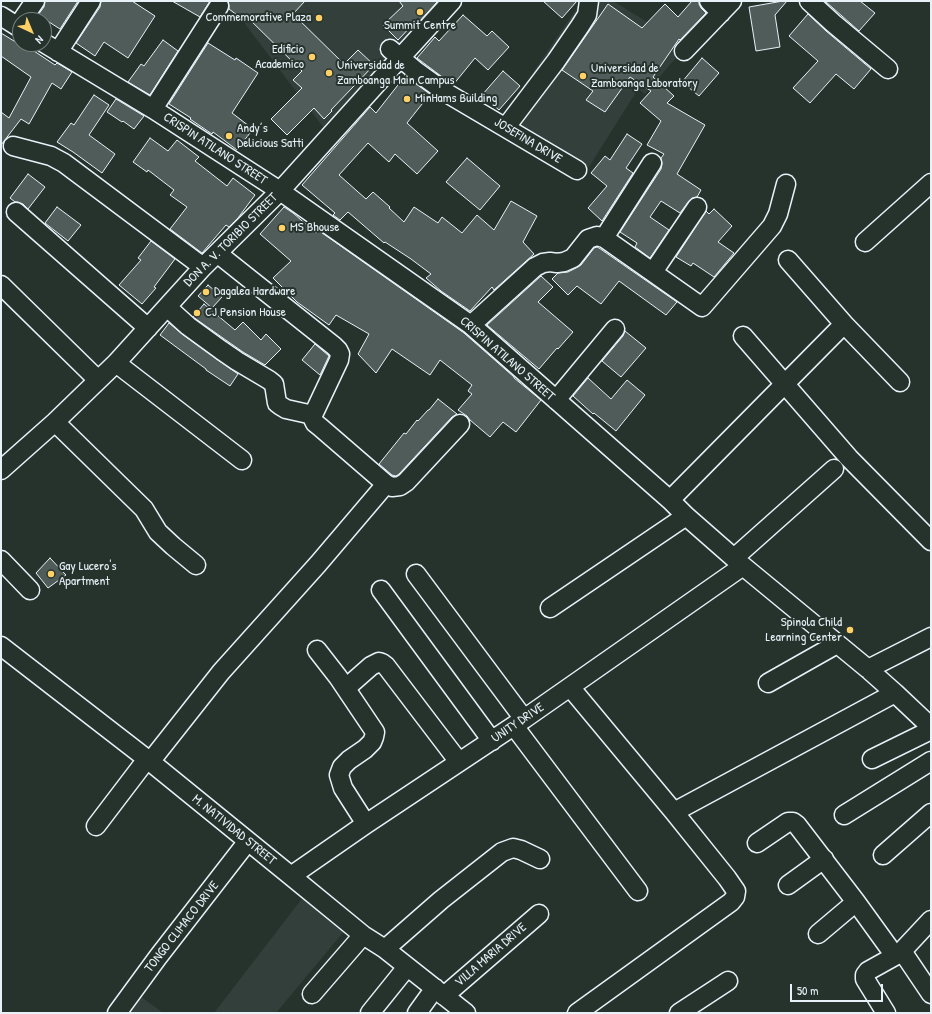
<!DOCTYPE html>
<meta charset="utf-8">
<style>
body{margin:0}
#map{position:relative;width:932px;height:1014px;overflow:hidden;background:#26332d;font-family:"Patrick Hand",sans-serif}
canvas{display:block}
.frame{position:absolute;inset:0;border:2px solid #e8f1f8;pointer-events:none}
.north{position:absolute;left:12px;top:12px;width:40px;height:40px;box-sizing:border-box;background:#26332d;border:1px solid #747f7e;border-radius:50%;rotate:136deg;font-size:11px;font-weight:700;line-height:16px;text-align:center;color:#e8f1f8}
.north::after{content:'';display:block;margin:auto;width:14px;height:18px;background:#ffd166;clip-path:polygon(50% 0,100% 100%,50% 72%,0 100%)}
.scale{position:absolute;left:790px;top:984px;width:93px;height:18px;box-sizing:border-box;border:2px solid #e8f1f8;border-top:0;padding-left:5px;font-size:12px;line-height:14px;white-space:nowrap;color:#e8f1f8;-webkit-text-stroke:3px #26332d;paint-order:stroke}
</style>
<div id="map">
<canvas width="932" height="1014"></canvas>
<div class="frame"></div>
<div class="north">N</div>
<div class="scale">50 m</div>
</div>
<script>
const context = document.querySelector('canvas').getContext('2d');
context.lineJoin = 'round';
function paint(path, color) {
  context.fillStyle = color;
  context.fill(path, 'evenodd');
}
function poly(rows) {
  const path = new Path2D();
  for (const r of rows) {
    path.moveTo(r[0], r[1]);
    for (let i = 2; i < r.length; i += 2) path.lineTo(r[i], r[i + 1]);
  }
  return path;
}
function trace(path, color, width, dash) {
  context.strokeStyle = color;
  context.lineWidth = width;
  context.lineCap = dash ? 'butt' : 'round';
  context.setLineDash(dash || []);
  context.stroke(path);
}
function write(font, color, halo, rows, align = 'center') {
  context.font = font + ' "Patrick Hand",sans-serif';
  context.lineWidth = 4;
  context.setLineDash([]);
  context.textBaseline = 'middle';
  context.strokeStyle = halo;
  context.fillStyle = color;
  for (const [text, x, y, turn = 0] of rows) {
    context.save();
    context.translate(x, y);
    context.rotate((+turn || 0) * Math.PI / 180);
    context.textAlign = isNaN(turn) ? turn : align;
    if (halo) context.strokeText(text, 0, 0);
    context.fillText(text, 0, 0);
    context.restore();
  }
}
const built = poly([
 [223,1,446,1,323,127,242,20,220,5],
 [587,1,613,1,686,46,645,94,638,89,587,170,504,115,581,2],
 [304,896,346,929,276,1013,214,1013],
 [136,993,163,1013,122,1013]
]);
const building = poly([
 [45,1,78,1,60,29,38,15,44,7,45,1],
 [101,1,132,1,155,16,128,58,104,42,95,56,76,43,100,7,101,1],
 [172,1,210,1,200,17,172,1],
 [228,1,305,1,293,14,344,64,358,50,374,65,331,110,332,111,324,119,314,108,287,135,271,119,302,88,293,80,302,71,244,14,241,18,229,9,229,6,228,1],
 [399,1,438,1,419,22,417,20,398,40,383,25,403,6,399,1],
 [543,1,577,1,562,18,543,1],
 [692,1,699,1,699,4,701,8,706,13,680,40,679,39,653,77,674,96,667,103,705,125,677,174,701,190,697,197,692,198,689,201,680,213,661,201,650,217,669,230,650,258,635,247,637,243,620,232,661,169,662,164,661,158,664,154,647,145,661,121,640,103,651,91,630,77,605,112,586,100,593,91,562,70,608,4,642,28,665,4,678,17,692,1],
 [783,1,787,1,775,15,780,47,756,51,749,7,783,1],
 [825,1,860,1,875,13,859,31,825,1],
 [808,14,826,31,871,69,854,89,836,74,810,103,793,88,818,61,789,36,808,14],
 [463,15,487,36,492,31,509,47,488,70,475,58,453,85,417,58,435,37,439,41,463,15],
 [1,33,27,49,28,47,55,65,57,63,72,72,61,89,52,83,29,124,21,119,1,145,1,112,9,118,31,77,1,56,1,33],
 [163,40,178,51,150,95,128,82,141,64,144,66,163,40],
 [208,43,235,60,236,58,258,73,232,113,253,129,237,150,213,132,212,134,190,119,191,118,169,104,208,43],
 [702,58,719,73,699,96,682,82,702,58],
 [503,71,520,86,499,110,482,95,503,71],
 [405,76,430,94,407,123,438,151,417,174,395,154,389,162,368,143,339,175,366,199,373,192,390,207,389,208,404,222,414,207,438,223,442,217,462,233,477,215,494,230,511,201,537,216,523,242,534,254,494,290,492,287,470,311,441,291,426,278,431,274,411,259,385,242,384,243,348,212,340,220,333,215,335,213,302,185,370,107,376,113,405,76],
 [94,95,109,105,89,135,115,154,102,173,73,152,57,142,71,123,74,125,94,95],
 [116,99,144,116,134,129,123,121,122,122,107,112,116,99],
 [627,134,642,144,626,168,633,173,602,221,588,208,607,186,591,173,605,156,610,160,627,134],
 [150,138,168,151,177,140,199,157,195,161,227,186,233,178,255,195,238,218,229,227,226,225,202,253,170,229,187,207,170,195,174,190,148,170,147,172,133,162,150,138],
 [467,158,500,186,480,210,446,182,467,158],
 [28,174,45,187,28,209,23,204,18,202,15,202,10,198,28,174],
 [57,207,81,225,68,241,45,223,57,207],
 [284,207,293,213,316,233,318,230,464,333,514,377,514,378,541,400,516,432,503,422,490,437,470,420,467,416,458,410,472,394,468,391,472,385,440,360,430,375,392,349,376,373,358,354,369,334,336,315,329,325,297,302,273,278,291,261,260,234,284,207],
 [714,209,732,226,718,242,734,253,714,277,693,263,691,266,676,257,706,211,709,214,714,209],
 [151,241,175,259,154,287,156,288,142,304,119,285,141,260,138,258,151,241],
 [597,247,599,248,677,302,666,315,619,281,601,304,577,286,568,295,552,279,558,273,568,272,578,267,581,265,594,248,597,247],
 [541,276,553,287,538,302,573,332,558,349,557,348,539,369,487,325,541,276],
 [208,285,222,297,212,308,198,296,208,285],
 [204,304,235,330,243,322,261,340,266,334,281,349,265,365,243,352,193,317,204,304],
 [169,323,182,334,215,358,238,374,230,386,206,370,206,369,160,335,169,323],
 [625,331,646,348,621,377,602,361,623,336,625,331],
 [315,344,329,356,320,375,302,360,315,344],
 [588,378,611,399,627,380,645,395,616,431,594,413,593,414,573,396,588,378],
 [438,399,457,414,452,417,399,474,396,476,392,475,379,464,404,433,406,434,417,420,418,421,428,410,429,410,438,399],
 [50,558,66,575,48,588,36,573,50,558]
]);
const minor = poly([
 [709,1,721,13],
 [809,1,833,23,888,69],
 [1,16,20,28],
 [22,20,35,1],
 [44,43,153,109,280,191,471,325,670,500,686,516,743,566,868,669,895,693,931,727],
 [390,49,416,71,445,92,577,170],
 [684,51,732,1],
 [58,52,91,1],
 [153,109,219,6],
 [506,127,556,61,580,26,587,15,589,1],
 [13,146,51,156,64,163,203,267],
 [16,212,148,328],
 [604,238,652,163],
 [865,242,931,183],
 [217,253,334,346,338,350,340,354,339,360,313,415,313,419,315,423,320,427,386,484,392,487,400,486,406,482,460,424],
 [788,260,844,324,900,382],
 [653,272,697,207],
 [1,285,98,380],
 [167,307,188,326,221,350,237,361,269,380,274,384,277,403,281,406,286,409,313,415],
 [471,325,535,267,543,263,550,262,557,263,564,262,573,258,588,239,597,236,604,238,702,307,772,226,778,214,786,184],
 [743,336,849,458,931,541],
 [116,363,242,460],
 [556,400,615,329],
 [55,422,144,509,158,532,173,546,196,565],
 [1,470,55,422,116,363,203,267,280,191,400,58,452,1],
 [670,500,844,324],
 [734,558,834,469],
 [1,560,30,590],
 [416,574,524,719],
 [381,590,492,741],
 [550,608,686,516],
 [1,646,147,759,291,876,363,935,385,949,466,1013],
 [317,650,338,677,375,732,374,737,372,742,365,749,349,760,342,767,339,775,343,788,366,824],
 [868,669,931,637],
 [768,683,837,644],
 [570,687,674,812,727,878,736,891,735,897,731,902,577,1013],
 [346,688,371,666,379,662,382,663,386,666,459,762],
 [514,726,638,891],
 [872,759,931,730],
 [150,762,221,672,318,564,386,484],
 [674,812,895,693],
 [844,815,931,761],
 [96,826,147,759],
 [757,843,788,822,793,822,797,825,856,902,895,956],
 [883,855,931,813],
 [291,876,366,824,524,719,743,566],
 [788,885,824,859],
 [818,934,856,902],
 [385,949,441,900,502,852,513,848,521,850,540,859],
 [902,951,931,994],
 [312,994,363,935],
 [444,996,539,914],
 [117,1013,158,957,248,841],
 [370,1013,407,967],
 [417,1013,435,988],
 [679,1013,728,981],
 [886,1013,865,979,865,975,868,971,895,956,902,951,931,920]
]);
const markers = [
 [420,12,4,"#ffd166"],
 [319,18,4,"#ffd166"],
 [312,57,4,"#ffd166"],
 [329,73,4,"#ffd166"],
 [583,76,4,"#ffd166"],
 [407,99,4,"#ffd166"],
 [229,136,4,"#ffd166"],
 [282,228,4,"#ffd166"],
 [206,292,4,"#ffd166"],
 [197,313,4,"#ffd166"],
 [51,574,4,"#ffd166"],
 [850,630,4,"#ffd166"]
];
const poiNames = [
 ["Commemorative Plaza",311,18,"right"],
 ["Summit Centre",420,26,"center"],
 ["Edificio",304,50,"right"],
 ["Academico",304,65,"right"],
 ["Universidad de",337,66],
 ["Zamboanga Main Campus",337,81],
 ["Universidad de",591,69],
 ["Zamboanga Laboratory",591,84],
 ["MinHams Building",415,99],
 ["Andy’s",237,129],
 ["Delicious Satti",237,144],
 ["MS Bhouse",290,228],
 ["Dagalea Hardware",214,292],
 ["CJ Pension House",205,313],
 ["Gay Lucero's",59,567],
 ["Apartment",59,582],
 ["Spinola Child",842,623,"right"],
 ["Learning Center",842,638,"right"]
];
const streetNames = [
 ["JOSEFINA DRIVE",528,141,31],
 ["CRISPIN ATILANO STREET",215,149,33],
 ["DON A. V. TORIBIO STREET",231,240,-45],
 ["CRISPIN ATILANO STREET",507,359,41],
 ["UNITY DRIVE",518,723,-34],
 ["M. NATIVIDAD STREET",234,830,39],
 ["TONGO CLIMACO DRIVE",182,927,-52],
 ["VILLA MARIA DRIVE",491,955,-41]
];
paint(built, '#333f3a');
paint(building, '#505c59');
trace(building, '#e8f1f8', 1);
trace(minor, '#e8f1f8', 21);
trace(minor, '#26332d', 18);
for (const [x, y, r, color] of markers) {
  const dot = new Path2D();
  dot.arc(x, y, r, 0, 2 * Math.PI);
  context.fillStyle = color;
  context.fill(dot);
  trace(dot, '#26332d', 1.5);
}
write('13px', '#e8f1f8', '#26332d', poiNames, 'left');
write('13px', '#e8f1f8', '#26332d', streetNames);
</script>
